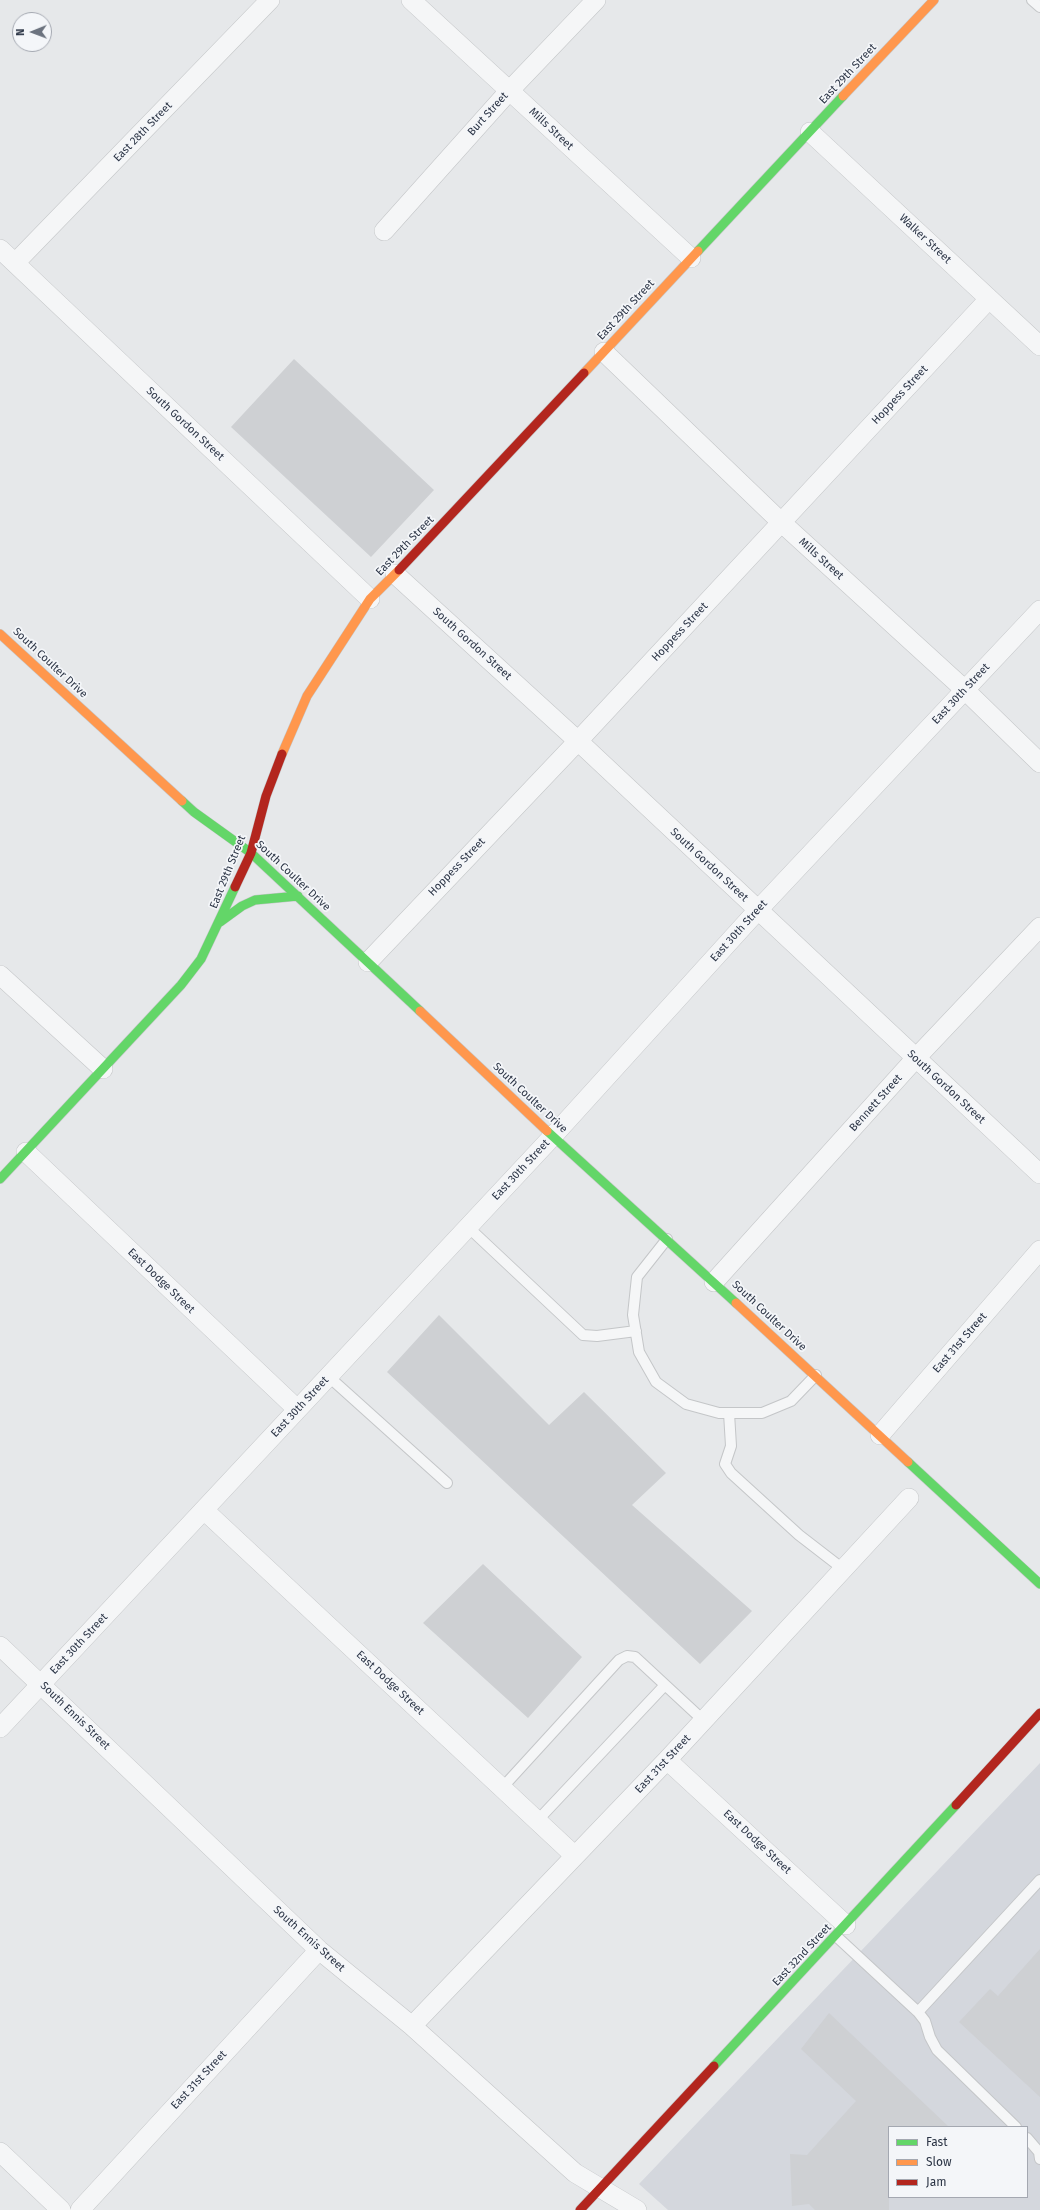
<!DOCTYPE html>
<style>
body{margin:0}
#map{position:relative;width:1040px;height:2210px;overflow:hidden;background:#e6e8ea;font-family:"Fira Sans",sans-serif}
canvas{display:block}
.legend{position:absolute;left:888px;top:2126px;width:140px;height:72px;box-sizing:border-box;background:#f4f6f9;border:1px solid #a4a8b1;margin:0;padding:5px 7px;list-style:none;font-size:12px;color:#2b3445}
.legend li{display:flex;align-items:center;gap:8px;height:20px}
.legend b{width:20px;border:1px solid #a4a8b1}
.north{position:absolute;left:12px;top:12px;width:40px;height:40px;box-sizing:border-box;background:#f4f6f9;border:1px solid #a4a8b1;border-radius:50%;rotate:269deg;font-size:11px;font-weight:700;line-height:16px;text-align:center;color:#2b3445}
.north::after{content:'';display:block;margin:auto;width:14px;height:18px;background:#6c737f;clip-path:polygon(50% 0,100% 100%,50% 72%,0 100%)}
</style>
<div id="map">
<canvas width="1040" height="2210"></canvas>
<ul class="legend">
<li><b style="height:5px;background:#63d668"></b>Fast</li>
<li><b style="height:5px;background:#ff974d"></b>Slow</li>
<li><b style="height:5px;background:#b3261e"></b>Jam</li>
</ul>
<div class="north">N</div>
</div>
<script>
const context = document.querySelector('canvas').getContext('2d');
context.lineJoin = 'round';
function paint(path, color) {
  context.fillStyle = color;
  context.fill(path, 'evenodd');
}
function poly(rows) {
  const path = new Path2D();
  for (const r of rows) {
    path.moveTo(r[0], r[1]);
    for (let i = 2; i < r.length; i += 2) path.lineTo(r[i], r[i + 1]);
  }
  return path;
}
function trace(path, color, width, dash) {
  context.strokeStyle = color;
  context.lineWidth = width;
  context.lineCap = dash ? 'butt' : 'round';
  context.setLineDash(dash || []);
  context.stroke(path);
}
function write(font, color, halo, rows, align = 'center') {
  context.font = font + ' "Fira Sans",sans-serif';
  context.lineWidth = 3.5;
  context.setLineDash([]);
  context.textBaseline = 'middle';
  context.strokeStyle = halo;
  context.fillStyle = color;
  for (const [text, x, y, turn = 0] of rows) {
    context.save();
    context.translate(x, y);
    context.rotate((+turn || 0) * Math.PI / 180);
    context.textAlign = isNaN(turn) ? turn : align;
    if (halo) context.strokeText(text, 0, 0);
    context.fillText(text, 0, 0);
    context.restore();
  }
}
const built = poly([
 [1040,1763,1040,2210,668,2210,639,2184],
 [889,2127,1027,2127,1027,2197,889,2197]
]);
const building = poly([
 [294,359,434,490,371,557,231,427],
 [439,1315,549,1425,584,1392,666,1473,632,1505,752,1611,700,1664,387,1372],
 [483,1564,582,1657,528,1718,423,1623],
 [1040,1949,1040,2097,959,2022,990,1989,998,1996],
 [829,2013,949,2127,889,2127,889,2210,815,2210,809,2204,792,2206,790,2154,807,2155,856,2101,801,2049]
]);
const lane = poly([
 [1032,0,1040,7],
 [468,1227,583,1335,597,1336,636,1331],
 [667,1239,637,1277,633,1315,639,1352,656,1382,686,1404,719,1413,762,1413,791,1401,816,1375],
 [328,1376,447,1483],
 [729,1413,731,1446,725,1464,731,1473,799,1535,843,1569],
 [502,1788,619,1660,627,1656,635,1657,704,1721],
 [537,1821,665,1685],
 [836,1936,918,2012,925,2021,930,2037,937,2050,1016,2127],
 [918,2012,1040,1880],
 [1027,2138,1039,2152,1040,2159]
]);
const street = poly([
 [411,0,691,258],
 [810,132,1040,346],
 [384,231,510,90,596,0],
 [0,249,370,599],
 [15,263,270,0],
 [604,352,782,523,965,690,1040,763],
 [395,574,578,741,1040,1174],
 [368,962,578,741,989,299],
 [0,975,103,1069],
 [26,1152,297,1409],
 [714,1282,915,1059,1040,927],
 [880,1435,1040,1250],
 [204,1510,575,1856],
 [0,1646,319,1950,412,2026,575,2173,637,2210],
 [0,1728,553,1136,757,911,1040,610],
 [667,1760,846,1925],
 [412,2026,667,1760,909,1498],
 [0,2152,61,2210],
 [80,2210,319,1950]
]);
const fast = poly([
 [698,251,843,96],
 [182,801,194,812,251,853,420,1011],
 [220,922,242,906,255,900,298,896],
 [547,1131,736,1303],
 [0,1179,181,985,201,959,235,887],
 [908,1462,1040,1584],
 [714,2066,956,1805]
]);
const slow = poly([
 [843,96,934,0],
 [584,373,698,251],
 [0,634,182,801],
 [282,754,307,696,370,599,399,570],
 [420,1011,547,1131],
 [736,1303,908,1462]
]);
const jam = poly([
 [399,570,584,373],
 [235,887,251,853,266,796,282,754],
 [956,1805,1040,1713],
 [580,2210,714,2066]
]);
const streetNames = [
 ["East 29th Street",848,74,-47],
 ["Burt Street",488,114,-48],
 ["Mills Street",551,129,43],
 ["East 28th Street",143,132,-46],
 ["Walker Street",925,239,43],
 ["East 29th Street",626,310,-47],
 ["Hoppess Street",900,395,-47],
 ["South Gordon Street",185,424,43],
 ["East 29th Street",405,546,-46],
 ["Mills Street",821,559,42],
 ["Hoppess Street",680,632,-47],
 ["South Gordon Street",472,644,42],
 ["South Coulter Drive",50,663,43],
 ["East 30th Street",961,694,-47],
 ["South Gordon Street",709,865,43],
 ["Hoppess Street",457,867,-46],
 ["East 29th Street",228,872,-68],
 ["South Coulter Drive",293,876,43],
 ["East 30th Street",739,931,-48],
 ["South Gordon Street",946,1087,43],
 ["South Coulter Drive",530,1098,43],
 ["Bennett Street",876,1103,-48],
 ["East 30th Street",521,1170,-47],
 ["East Dodge Street",161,1281,44],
 ["South Coulter Drive",769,1316,43],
 ["East 31st Street",960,1343,-49],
 ["East 30th Street",300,1407,-47],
 ["East 30th Street",79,1644,-47],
 ["East Dodge Street",390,1683,43],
 ["South Ennis Street",75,1716,44],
 ["East 31st Street",663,1764,-47],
 ["East Dodge Street",757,1842,43],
 ["South Ennis Street",309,1939,42],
 ["East 32nd Street",802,1955,-47],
 ["East 31st Street",199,2080,-47]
];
paint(built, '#d4d7dd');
paint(building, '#ced0d3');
trace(lane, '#c4c6c8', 12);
trace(street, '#c4c6c8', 20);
trace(fast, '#c4c6c8', 10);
trace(slow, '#c4c6c8', 10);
trace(jam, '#c4c6c8', 10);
trace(lane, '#f5f6f7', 10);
trace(street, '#f5f6f7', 19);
trace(fast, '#63d668', 9);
trace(slow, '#ff974d', 9);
trace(jam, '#b3261e', 9);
write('11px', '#2b3445', '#f4f6f9', streetNames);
</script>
